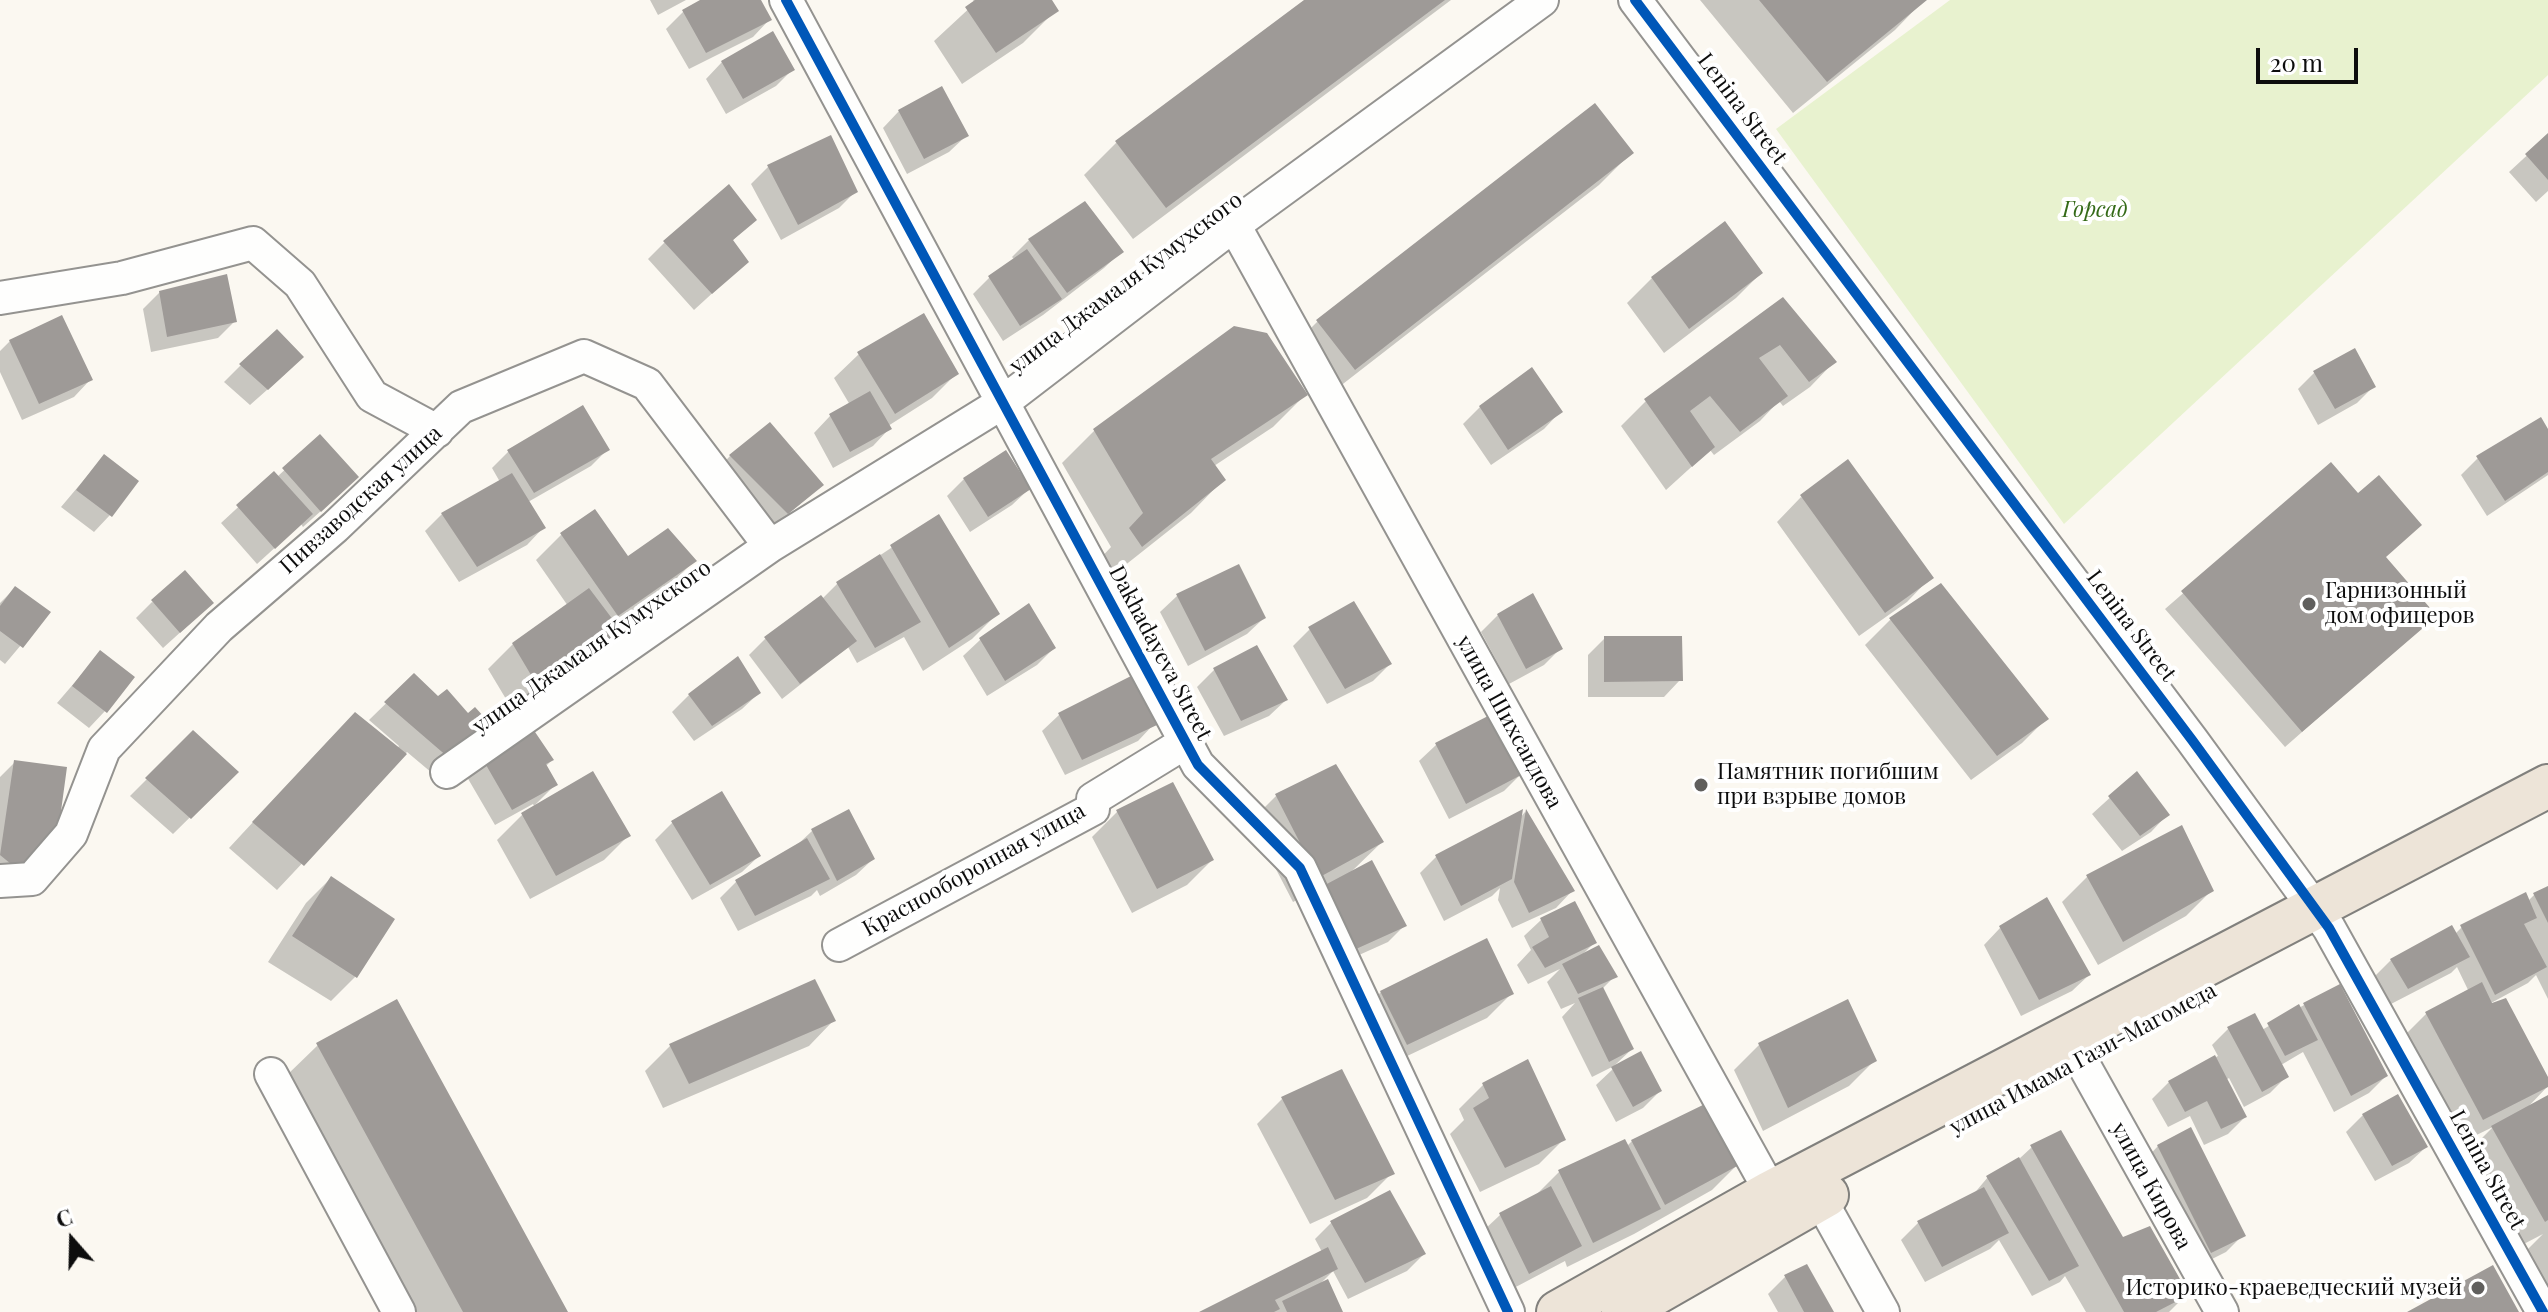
<!DOCTYPE html>
<meta charset="utf-8">
<style>
body{margin:0}
#map{position:relative;width:2548px;height:1312px;overflow:hidden;background:#fbf8f1;font-family:"Playfair Display",serif}
canvas{display:block}
.north{position:absolute;left:32px;top:1200px;width:80px;height:80px;-webkit-text-stroke:6px #fff;paint-order:stroke;rotate:340deg;font-size:22px;font-weight:700;line-height:32px;text-align:center;color:#0d0d0d}
.north::after{content:'';display:block;margin:auto;width:28px;height:36px;background:#0d0d0d;clip-path:polygon(50% 0,100% 100%,50% 72%,0 100%)}
.scale{position:absolute;left:2256px;top:48px;width:102px;height:36px;box-sizing:border-box;border:4px solid #0d0d0d;border-top:0;padding-left:10px;font-size:24px;line-height:28px;white-space:nowrap;color:#0d0d0d;-webkit-text-stroke:6px #fff;paint-order:stroke}
</style>
<div id="map">
<canvas width="2548" height="1312"></canvas>
<div class="north">С</div>
<div class="scale">20 m</div>
</div>
<script>
const context = document.querySelector('canvas').getContext('2d');
context.lineJoin = 'round';
function paint(path, color) {
  context.fillStyle = color;
  context.fill(path, 'evenodd');
}
function poly(rows) {
  const path = new Path2D();
  for (const r of rows) {
    path.moveTo(r[0], r[1]);
    for (let i = 2; i < r.length; i += 2) path.lineTo(r[i], r[i + 1]);
  }
  return path;
}
function trace(path, color, width, dash) {
  context.strokeStyle = color;
  context.lineWidth = width;
  context.lineCap = dash ? 'butt' : 'round';
  context.setLineDash(dash || []);
  context.stroke(path);
}
function write(font, color, halo, rows, align = 'center') {
  context.font = font + ' "Playfair Display",serif';
  context.lineWidth = 8;
  context.setLineDash([]);
  context.textBaseline = 'middle';
  context.strokeStyle = halo;
  context.fillStyle = color;
  for (const [text, x, y, turn = 0] of rows) {
    context.save();
    context.translate(x, y);
    context.rotate((+turn || 0) * Math.PI / 180);
    context.textAlign = isNaN(turn) ? turn : align;
    if (halo) context.strokeText(text, 0, 0);
    context.fillText(text, 0, 0);
    context.restore();
  }
}
const green = poly([
 [1950,0,2548,0,2548,75,2064,524,1776,129]
]);
const shadow = poly([
 [650,0,686,0,658,15],
 [704,0,759,0,769,20,753,37,689,69,666,29,683,12],
 [973,0,1049,0,1056,10,1023,43,962,84,934,41,975,3],
 [1307,0,1451,0,1133,239,1084,175,1116,143],
 [1700,0,1924,0,1895,30,1793,113],
 [722,62,793,69,776,86,726,114,706,79],
 [1594,106,1631,153,1599,185,1321,401,1285,354,1317,322],
 [899,111,966,136,949,152,907,174,883,128],
 [2548,136,2548,191,2536,202,2509,172],
 [768,167,856,191,839,208,781,240,751,184],
 [754,220,731,242,729,278,694,310,648,259,665,242],
 [1029,240,1121,252,1104,268,1043,315,1003,341,973,294,990,277,1015,260,1012,257],
 [1761,273,1736,298,1664,353,1627,303,1652,278],
 [160,292,235,321,218,338,151,352,143,309],
 [1783,300,1834,362,1810,387,1783,406,1779,401,1760,421,1714,455,1710,450,1666,490,1621,426,1646,401],
 [10,341,90,380,74,397,22,420,0,372,0,351],
 [859,354,957,373,932,398,888,426,889,429,873,446,833,468,814,433,830,416,850,405,834,378],
 [241,365,285,374,250,405,224,382],
 [2315,372,2374,386,2357,403,2318,425,2298,389],
 [1305,395,1273,427,1214,466,1223,480,1191,513,1109,578,1097,562,1111,547,1062,463,1095,430],
 [1480,407,1560,412,1544,429,1491,465,1463,424],
 [2548,433,2548,475,2487,516,2461,475,2478,458],
 [320,437,340,494,303,527,301,524,257,564,221,523,274,474,277,477],
 [607,450,591,466,528,502,543,528,527,545,459,582,425,531,442,514,500,482,492,468,508,452],
 [104,456,110,515,94,532,61,507],
 [730,456,822,485,770,530,714,473],
 [2331,465,2358,496,2420,525,2384,558,2434,616,2285,747,2165,609],
 [964,479,1029,489,1012,505,970,532,947,496],
 [1801,497,1931,577,1907,602,1859,636,1777,522],
 [594,511,627,559,694,561,669,586,614,624,539,703,506,699,488,669,513,644,568,606,536,560,561,535],
 [939,516,997,614,972,639,923,671,904,637,857,663,848,647,782,699,749,655,765,639,822,599,837,584],
 [1940,585,2047,718,2022,743,1971,780,1865,645,1890,620],
 [15,588,48,613,5,664,0,660,0,603],
 [1177,596,1264,618,1247,634,1188,666,1160,612],
 [152,602,195,619,163,648,136,618],
 [1029,606,1054,648,1037,665,987,696,963,656,980,640],
 [1498,615,1561,648,1544,665,1509,684,1481,632],
 [1310,629,1390,664,1373,681,1327,704,1293,646],
 [1605,638,1680,680,1664,697,1588,697,1588,655],
 [1257,648,1286,700,1269,716,1224,736,1197,687,1214,670],
 [100,653,105,711,89,728,57,703],
 [414,676,438,699,491,728,432,773,407,752,277,890,229,848,330,739,397,749,399,746,369,720],
 [759,693,742,709,694,741,672,712,689,695],
 [1059,715,1154,724,1138,741,1065,775,1042,731],
 [193,733,236,772,173,834,130,796],
 [1436,745,1521,774,1504,791,1449,819,1419,761],
 [483,760,552,760,545,767,556,784,534,806,533,804,495,825,467,777],
 [15,762,57,826,0,880,0,777],
 [593,774,629,835,604,860,530,899,497,840,522,815],
 [2136,774,2167,815,2151,832,2122,851,2092,814],
 [1172,784,1212,860,1187,885,1132,913,1092,837,1117,812],
 [721,793,759,856,742,872,692,900,655,840,672,823],
 [1276,796,1382,842,1351,872,1405,925,1388,942,1339,964,1330,883,1293,902,1251,821],
 [1525,812,1572,891,1556,908,1512,928,1498,900,1500,888,1492,896,1444,921,1420,873,1437,856,1520,818],
 [812,831,873,859,856,875,820,896,817,890,811,896,738,931,720,898,736,882,795,847],
 [2087,877,2211,891,2186,916,2098,965,2062,902],
 [331,878,355,977,331,1001,268,962,306,903],
 [2548,888,2548,999,2536,975,2528,983,2491,1003,2548,1081,2548,1086,2528,1107,2548,1097,2548,1294,2524,1253,2543,1234,2520,1246,2468,1152,2493,1127,2458,1144,2401,1039,2426,1014,2469,992,2457,967,2451,973,2391,1004,2374,977,2391,960,2451,927,2455,934,2462,927,2528,901,2535,894],
 [1541,920,1594,943,1583,954,1615,976,1602,989,1632,1049,1614,1066,1592,1077,1562,1017,1575,1003,1561,1009,1547,982,1560,969,1528,984,1517,965,1531,950,1524,936],
 [2000,928,2089,975,2072,991,2021,1016,1984,945],
 [1381,992,1512,993,1487,1018,1382,1068,1356,1017],
 [2304,1005,2386,1076,2369,1093,2334,1112,2303,1052,2281,1065,2287,1076,2270,1093,2244,1107,2229,1078,2226,1080,2245,1117,2228,1134,2204,1145,2190,1116,2168,1127,2152,1099,2169,1082,2218,1056,2212,1045,2228,1029,2262,1030],
 [833,1021,809,1046,663,1108,645,1071,670,1046],
 [318,1045,566,1312,413,1312,285,1077],
 [1759,1045,1874,1061,1849,1086,1763,1131,1734,1070],
 [1614,1068,1660,1091,1643,1108,1616,1122,1596,1085],
 [1484,1084,1564,1139,1539,1164,1480,1192,1450,1134,1464,1120,1459,1109],
 [2398,1097,2426,1147,2409,1163,2375,1181,2346,1132,2363,1115],
 [1282,1099,1392,1173,1367,1198,1310,1224,1257,1124],
 [1632,1141,1737,1165,1712,1190,1634,1234,1567,1267,1565,1261,1512,1289,1483,1231,1500,1215,1535,1196,1559,1172,1626,1147],
 [2158,1146,2243,1235,2226,1252,2194,1268,2142,1163],
 [2032,1147,2122,1240,2186,1295,2169,1312,2086,1312,2065,1276,2060,1282,2032,1296,1999,1240,1990,1249,1925,1282,1901,1240,1918,1223,1972,1196,1988,1177,2019,1159],
 [1332,1222,1424,1254,1407,1271,1348,1299,1333,1271,1320,1284,1341,1312,1203,1312,1322,1252,1315,1239],
 [1806,1266,1832,1312,1778,1312,1768,1294,1785,1277]
]);
const building = poly([
 [700,0,761,0,772,20,706,53,682,10],
 [975,0,1052,0,1059,11,996,53,965,7],
 [1304,0,1445,0,1166,208,1115,141],
 [1759,0,1927,0,1827,82],
 [773,31,795,70,743,99,721,61],
 [942,86,969,136,924,159,898,110],
 [1595,103,1634,153,1355,370,1316,320],
 [2548,133,2548,180,2525,154],
 [831,135,858,192,798,225,767,165],
 [729,184,757,220,733,240,749,262,712,294,663,241],
 [1085,201,1124,252,1067,293,1028,239],
 [1725,221,1763,273,1689,329,1651,277],
 [1027,249,1062,299,1020,326,988,276],
 [227,274,237,322,167,337,159,291],
 [1783,297,1837,362,1809,382,1780,345,1759,358,1788,396,1740,432,1710,396,1690,411,1715,447,1692,467,1644,399],
 [924,313,959,374,895,414,857,352],
 [62,315,93,380,39,404,9,340],
 [1234,326,1267,333,1308,395,1211,459,1226,480,1142,547,1129,528,1143,513,1093,429],
 [277,329,304,357,268,390,239,364],
 [2355,348,2376,387,2335,409,2313,371],
 [1532,367,1563,412,1508,450,1479,406],
 [870,391,892,429,850,452,829,414],
 [583,405,610,450,534,493,507,450],
 [2541,417,2548,429,2548,472,2505,501,2476,456],
 [770,422,824,485,788,514,729,455],
 [320,434,359,477,321,512,282,468],
 [1006,450,1031,489,988,517,963,478],
 [104,454,139,481,112,517,76,490],
 [1848,459,1934,578,1885,613,1800,495],
 [2331,462,2358,493,2379,475,2422,525,2386,557,2437,616,2302,732,2181,591],
 [274,471,313,514,275,549,236,505],
 [512,473,546,528,477,567,441,513],
 [595,509,628,556,668,528,697,561,618,616,560,533],
 [939,514,1000,614,949,648,890,545],
 [880,554,921,622,875,648,836,582],
 [1239,564,1266,618,1205,651,1176,594],
 [185,570,214,603,180,633,151,600],
 [1941,583,2049,719,1997,756,1889,618],
 [15,586,51,612,23,648,0,631,0,606],
 [589,588,626,637,566,679,531,675,512,643],
 [1533,593,1563,649,1526,669,1497,614],
 [821,595,857,641,800,684,764,637],
 [1354,601,1392,664,1345,689,1308,627],
 [1029,603,1056,648,1005,681,979,638],
 [1604,636,1682,636,1683,681,1604,682],
 [1257,645,1288,700,1241,721,1213,668],
 [100,650,135,677,107,713,72,686],
 [738,656,761,693,712,726,688,694],
 [414,673,438,696,447,689,468,713,475,707,494,728,449,758,384,702],
 [1131,676,1157,725,1082,760,1058,713],
 [355,712,407,754,304,866,252,822],
 [1492,714,1523,774,1466,804,1435,743],
 [533,729,554,760,546,764,558,785,512,810,482,758],
 [193,730,239,772,191,819,145,778],
 [14,760,67,767,59,826,35,865,11,864,0,855],
 [1336,764,1384,842,1318,878,1275,794],
 [593,771,631,836,556,876,521,813],
 [2137,771,2170,815,2140,836,2108,796],
 [1173,782,1214,860,1157,889,1116,810],
 [722,791,761,856,710,885,671,821],
 [849,809,875,859,837,881,811,829],
 [1523,809,1512,879,1461,906,1435,855],
 [1526,809,1575,891,1529,913,1514,882],
 [2182,825,2214,891,2123,942,2086,875],
 [807,838,830,879,755,916,735,880],
 [1372,860,1407,926,1356,949,1323,886],
 [331,876,395,919,357,978,292,936],
 [2548,886,2548,923,2533,893],
 [2526,892,2537,918,2524,924,2547,967,2495,995,2460,925],
 [2047,897,2091,975,2039,1000,1999,926],
 [1575,901,1597,943,1545,968,1532,947,1549,937,1540,918],
 [2452,925,2470,957,2408,989,2390,959],
 [1487,938,1514,994,1407,1045,1380,991],
 [1599,945,1618,977,1578,994,1562,964],
 [815,979,836,1021,689,1084,669,1044],
 [2482,982,2492,1003,2506,998,2548,1077,2548,1087,2483,1120,2425,1012],
 [2340,984,2388,1076,2351,1096,2303,1003],
 [1603,987,1634,1049,1609,1062,1578,998],
 [397,999,568,1312,463,1312,316,1043],
 [1848,999,1877,1061,1788,1108,1758,1043],
 [2299,1004,2318,1040,2285,1056,2267,1023],
 [2255,1013,2289,1077,2262,1092,2227,1027],
 [1641,1051,1662,1091,1633,1107,1611,1067],
 [2215,1055,2247,1117,2221,1129,2207,1101,2185,1112,2168,1081],
 [1528,1059,1566,1140,1505,1168,1473,1108,1489,1098,1482,1083],
 [1342,1069,1395,1174,1335,1200,1281,1097],
 [2398,1094,2428,1147,2392,1166,2362,1114],
 [2548,1095,2548,1220,2545,1222,2491,1126],
 [1707,1103,1739,1165,1665,1205,1631,1140],
 [2191,1127,2246,1236,2211,1253,2157,1145],
 [2061,1130,2123,1237,2150,1226,2189,1295,2156,1312,2124,1312,2030,1145],
 [1625,1139,1661,1209,1593,1243,1558,1170],
 [2019,1157,2079,1266,2049,1281,1986,1176],
 [1551,1186,1582,1246,1529,1274,1499,1213],
 [1984,1187,2009,1233,1942,1267,1917,1221],
 [1390,1190,1426,1254,1365,1283,1330,1221],
 [1328,1247,1338,1269,1275,1300,1280,1309,1274,1312,1199,1312],
 [1807,1264,1834,1312,1804,1312,1784,1275],
 [2493,1265,2519,1312,2407,1312],
 [1328,1279,1343,1312,1287,1312,1282,1301]
]);
const minor = poly([
 [786,0,1198,765,1300,868,1508,1312],
 [1635,0,2192,740,2329,928,2543,1312],
 [1234,225,1782,1212],
 [0,298,122,278,253,243,300,284,372,396,437,431],
 [447,772,770,546,1002,403,1234,225,1542,0],
 [0,881,32,879,71,834,104,749,219,627,335,527,461,407,584,356,647,384,770,546],
 [839,945,1093,809,1093,799,1186,742],
 [2081,1060,2222,1312],
 [271,1074,399,1312],
 [1820,1199,1883,1312]
]);
const major = poly([
 [1558,1312,1771,1192,2548,786],
 [1623,1312,1827,1195]
]);
const cycleway = poly([
 [786,0,1198,765,1300,868,1508,1312],
 [1635,0,2192,740,2329,928,2543,1312]
]);
const markers = [
 [2309,604,8,"#605f5d"],
 [1701,785,8,"#605f5d"],
 [2478,1288,8,"#605f5d"]
];
const streetNames = [
 ["Lenina Street",1742,109,53],
 ["улица Джамаля Кумухского",1126,283,-37],
 ["Пивзаводская улица",361,500,-42],
 ["Lenina Street",2131,626,53],
 ["улица Джамаля Кумухского",592,647,-35],
 ["Dakhadayeva Street",1160,653,62],
 ["улица Шихсаидова",1509,722,61],
 ["Краснооборонная улица",974,870,-29],
 ["улица Имама Гази-Магомеда",2083,1059,-28],
 ["Lenina Street",2487,1170,61],
 ["улица Кирова",2151,1186,61]
];
const parkNames = [
 ["Горсад",2095,210]
];
const poiNames = [
 ["Гарнизонный",2325,591],
 ["дом офицеров",2325,616],
 ["Памятник погибшим",1717,772],
 ["при взрыве домов",1717,797],
 ["Историко-краеведческий музей",2462,1288,"right"]
];
paint(green, '#e8f2cf');
paint(shadow, '#0003');
paint(building, '#9e9a97');
trace(minor, '#949390', 36);
trace(major, '#81807d', 46);
trace(minor, '#fefefd', 32);
trace(major, '#ede4d8', 42);
trace(cycleway, '#0057b8', 10);
for (const [x, y, r, color] of markers) {
  const dot = new Path2D();
  dot.arc(x, y, r, 0, 2 * Math.PI);
  context.fillStyle = color;
  context.fill(dot);
  trace(dot, '#fff', 3);
}
write('22px', '#0d0d0d', '#fff', streetNames);
write('italic 22px', '#346a18', '#fff', parkNames);
write('22px', '#0d0d0d', '#fff', poiNames, 'left');
</script>
